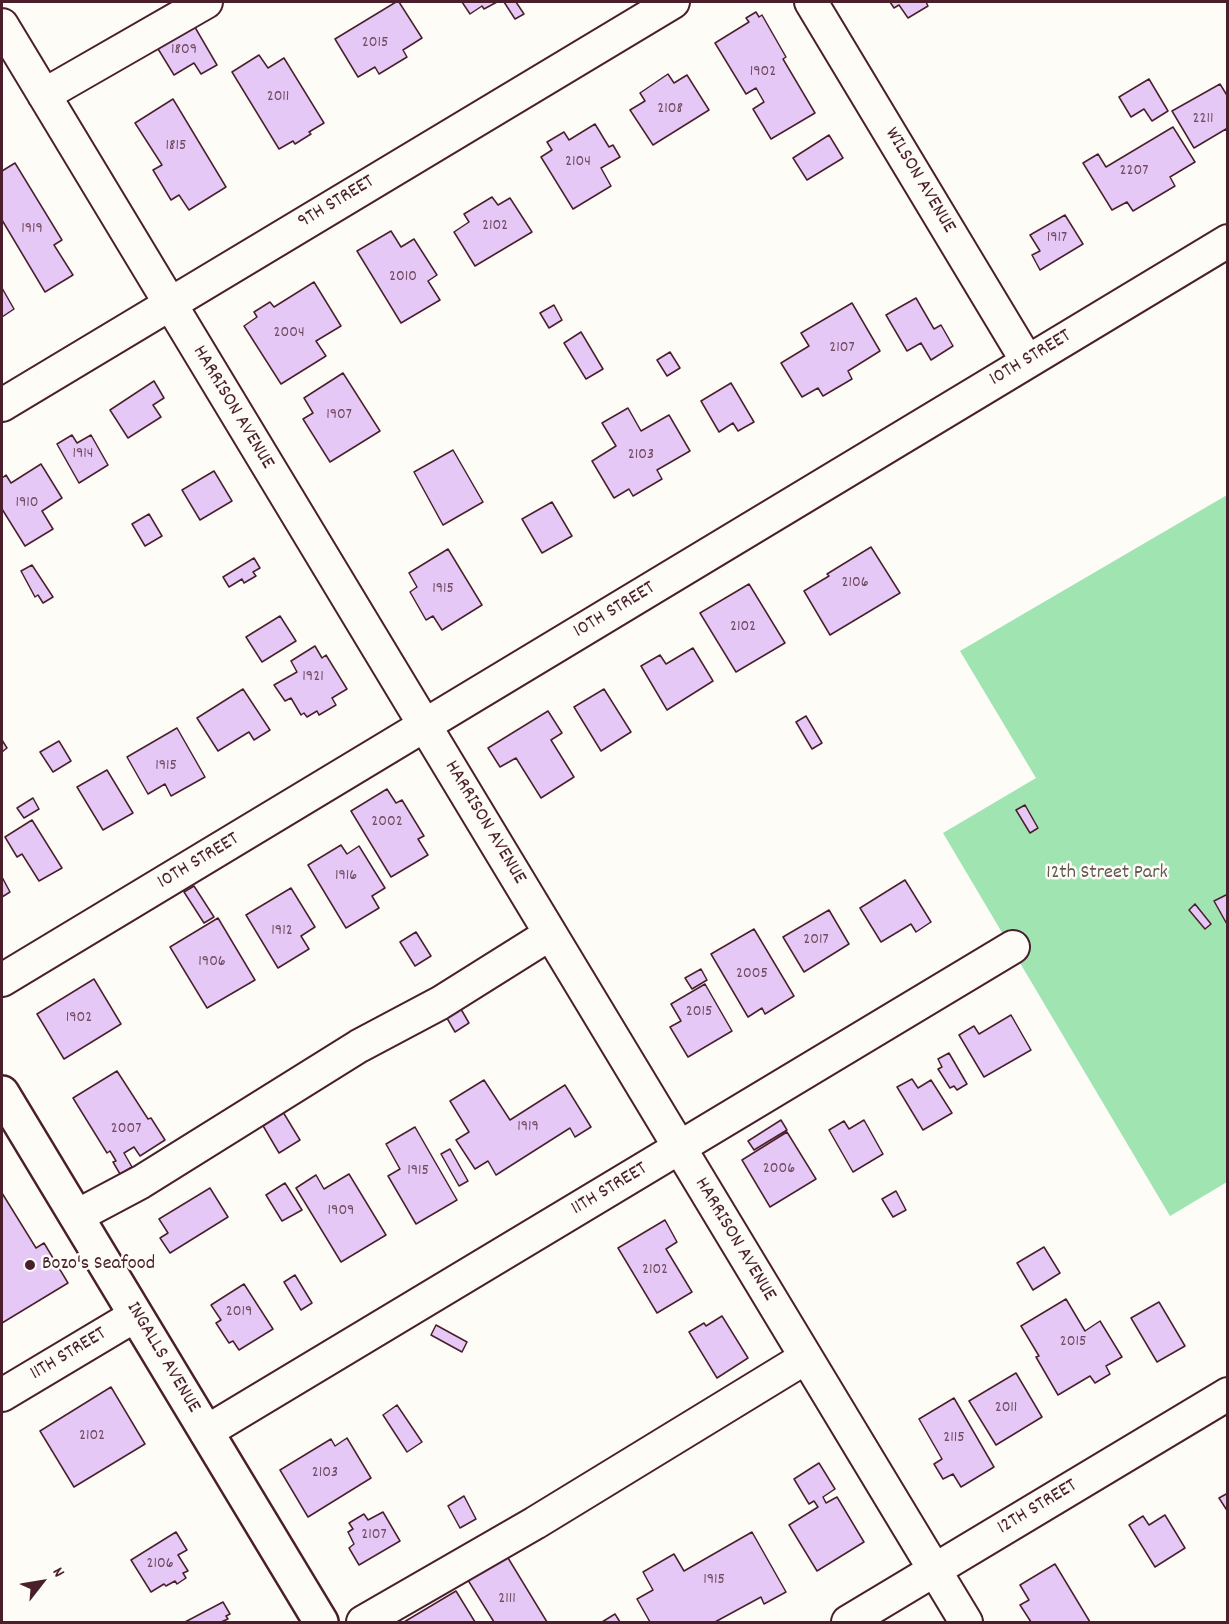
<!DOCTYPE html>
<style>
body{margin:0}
#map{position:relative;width:1229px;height:1624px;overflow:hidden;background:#fdfcf7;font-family:Dekko,sans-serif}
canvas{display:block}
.frame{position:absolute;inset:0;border:3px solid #4a1f2b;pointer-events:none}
.north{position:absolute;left:12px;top:1552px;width:60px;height:60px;-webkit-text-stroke:4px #fdfcf7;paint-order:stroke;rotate:59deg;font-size:16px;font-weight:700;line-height:24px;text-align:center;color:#4a1f2b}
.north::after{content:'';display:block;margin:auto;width:21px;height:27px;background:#4a1f2b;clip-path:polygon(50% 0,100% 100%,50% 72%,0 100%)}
</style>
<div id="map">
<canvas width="1229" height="1624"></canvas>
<div class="frame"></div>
<div class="north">N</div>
</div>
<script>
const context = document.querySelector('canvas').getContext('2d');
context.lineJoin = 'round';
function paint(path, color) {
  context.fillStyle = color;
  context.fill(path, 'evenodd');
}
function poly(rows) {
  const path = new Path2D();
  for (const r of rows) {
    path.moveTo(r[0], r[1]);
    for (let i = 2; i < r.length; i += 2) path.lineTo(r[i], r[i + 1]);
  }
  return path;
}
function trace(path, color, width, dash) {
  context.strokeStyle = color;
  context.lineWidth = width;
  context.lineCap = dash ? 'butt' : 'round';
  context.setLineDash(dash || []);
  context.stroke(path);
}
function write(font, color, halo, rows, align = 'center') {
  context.font = font + ' Dekko,sans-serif';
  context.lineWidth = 5;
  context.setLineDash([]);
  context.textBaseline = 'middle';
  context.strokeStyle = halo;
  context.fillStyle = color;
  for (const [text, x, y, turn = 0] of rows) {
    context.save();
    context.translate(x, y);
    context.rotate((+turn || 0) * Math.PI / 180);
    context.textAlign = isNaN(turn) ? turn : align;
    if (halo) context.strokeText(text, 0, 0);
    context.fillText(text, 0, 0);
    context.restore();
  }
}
const green = poly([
 [1227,495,1227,1182,1170,1216,943,833,1036,778,960,651]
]);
const building = poly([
 [396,2,399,2,422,38,403,50,407,57,379,74,375,67,358,77,335,39,396,2],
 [462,2,497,2,484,9,482,6,470,14,462,2],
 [504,2,516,2,524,14,515,19,504,2],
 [890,2,926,2,928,6,908,18,899,5,894,8,890,2],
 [756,12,759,17,762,15,786,57,783,59,815,113,771,139,753,109,764,102,756,88,746,94,715,43,749,22,746,18,756,12],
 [189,17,217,65,201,74,194,63,174,75,152,39,189,17],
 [259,55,268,68,284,58,324,123,309,132,311,134,295,144,293,141,279,149,232,72,259,55],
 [668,74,674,83,687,75,709,110,653,145,630,110,645,101,640,93,668,74],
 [1149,79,1168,111,1152,121,1144,109,1131,117,1119,97,1149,79],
 [1220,84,1228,97,1228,132,1226,129,1194,148,1172,111,1220,84],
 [173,99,226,187,189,210,179,195,171,200,153,170,162,165,135,123,173,99],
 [595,124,609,147,613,145,620,157,601,168,611,186,573,209,541,157,552,150,547,142,564,132,569,140,595,124],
 [1173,127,1195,162,1170,177,1175,186,1133,211,1127,202,1112,210,1083,163,1098,154,1106,167,1173,127],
 [829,135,843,158,807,180,793,158,829,135],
 [15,163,62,240,54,245,73,275,45,292,2,220,2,171,15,163],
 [492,197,498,205,510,198,532,232,475,266,454,232,469,222,464,214,492,197],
 [1065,215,1083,244,1040,270,1032,255,1040,251,1030,235,1065,215],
 [391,231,401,247,414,239,437,275,428,281,440,300,401,323,357,251,391,231],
 [314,282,341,326,316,341,326,356,281,384,244,326,257,317,254,312,270,302,274,307,314,282],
 [2,288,14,309,2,317,2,288],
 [916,298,934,329,941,325,953,346,931,360,921,343,907,351,886,315,916,298],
 [852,303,880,351,848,371,852,379,823,396,818,388,802,397,781,363,809,346,801,333,852,303],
 [554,305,562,320,549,328,540,313,554,305],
 [581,332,603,369,586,379,564,343,581,332],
 [670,352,680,368,667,376,657,360,670,352],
 [343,373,380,431,330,462,303,419,313,413,304,398,343,373],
 [154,381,164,398,153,405,161,417,128,438,110,410,154,381],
 [731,383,754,422,738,431,733,423,719,432,701,401,731,383],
 [628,408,641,431,669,415,690,451,657,470,662,479,633,496,629,489,614,498,592,461,616,446,602,423,628,408],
 [72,435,77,443,91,435,108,465,79,483,57,444,72,435],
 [453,450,483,502,443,525,414,472,453,450],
 [41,464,62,498,42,511,53,529,25,546,2,509,2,478,6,475,11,483,41,464],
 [214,471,232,501,200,520,182,490,214,471],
 [552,502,572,536,542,553,522,519,552,502],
 [149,514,162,536,145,546,132,524,149,514],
 [871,547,900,593,830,635,804,591,829,576,827,574,871,547],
 [448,549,482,605,442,630,433,616,426,620,410,592,417,587,409,573,448,549],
 [254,558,260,568,253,572,256,576,244,583,242,579,229,587,223,577,254,558],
 [32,565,53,597,43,603,38,595,35,597,21,571,32,565],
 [749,584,785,643,736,672,700,613,749,584],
 [280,616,296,641,262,662,246,637,280,616],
 [315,646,322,658,326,655,347,689,332,698,336,705,319,715,317,711,307,717,304,713,301,715,291,698,285,701,274,685,297,672,291,661,315,646],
 [693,648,713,681,667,710,641,666,660,655,666,664,693,648],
 [243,689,270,730,254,740,249,732,218,751,197,718,243,689],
 [604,689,631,732,601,751,574,707,604,689],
 [548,711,562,733,551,740,574,777,541,798,516,758,500,767,488,748,548,711],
 [806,716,822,743,812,749,796,722,806,716],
 [177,728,205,777,171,796,165,784,148,794,127,757,177,728],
 [2,740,7,748,2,752,2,740],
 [59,741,71,761,53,772,40,752,59,741],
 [107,770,133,813,103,830,77,787,107,770],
 [387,789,396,803,402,800,424,836,418,839,428,855,391,877,351,811,387,789],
 [33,798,39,809,24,818,17,808,33,798],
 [1025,805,1038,828,1030,833,1016,810,1025,805],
 [32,820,62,868,39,881,22,854,17,857,5,837,32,820],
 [341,845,347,854,359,846,385,888,372,896,379,908,346,928,308,865,341,845],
 [2,877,10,892,2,897,2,877],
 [905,880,931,922,916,932,911,924,881,942,860,908,905,880],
 [194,886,214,917,204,923,184,892,194,886],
 [291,888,315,927,301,936,309,949,278,968,246,915,291,888],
 [1228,894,1228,926,1214,901,1228,894],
 [1195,904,1211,924,1205,929,1189,910,1195,904],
 [829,910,849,944,804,972,783,937,829,910],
 [218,918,255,980,207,1008,170,947,218,918],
 [754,929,794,996,765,1014,762,1008,748,1017,711,954,754,929],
 [416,932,431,956,415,966,400,942,416,932],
 [701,969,707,980,692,989,685,978,701,969],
 [94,979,121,1024,64,1059,37,1014,94,979],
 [705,984,732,1031,688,1057,670,1027,681,1021,671,1004,705,984],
 [458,1004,469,1023,455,1032,444,1013,458,1004],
 [1011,1015,1031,1050,984,1077,959,1035,974,1026,979,1034,1011,1015],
 [949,1053,967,1084,957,1090,954,1086,950,1088,938,1069,942,1067,938,1059,949,1053],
 [117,1071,148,1119,151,1118,165,1140,140,1156,134,1147,124,1153,132,1167,120,1174,113,1162,116,1161,110,1151,107,1153,73,1098,117,1071],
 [912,1079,918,1088,931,1080,952,1113,923,1130,897,1087,912,1079],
 [484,1080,510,1120,565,1085,591,1127,575,1137,570,1128,496,1175,488,1161,475,1169,456,1140,469,1132,450,1101,484,1080],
 [283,1112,300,1140,279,1153,262,1124,283,1112],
 [781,1120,787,1130,754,1150,748,1141,781,1120],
 [864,1120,883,1154,853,1172,829,1130,844,1121,849,1129,864,1120],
 [415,1127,457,1200,416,1224,388,1176,400,1169,386,1144,415,1127],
 [787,1132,816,1179,770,1207,742,1160,787,1132],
 [450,1149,468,1181,459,1186,441,1154,450,1149],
 [349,1174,386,1235,341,1262,296,1188,316,1175,324,1189,349,1174],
 [285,1183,302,1210,282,1221,266,1195,285,1183],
 [210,1188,228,1217,170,1253,160,1238,168,1233,159,1219,210,1188],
 [896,1191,906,1210,893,1217,882,1199,896,1191],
 [2,1193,36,1248,44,1243,68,1283,2,1323,2,1193],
 [665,1220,677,1242,666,1249,692,1292,657,1313,618,1248,665,1220],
 [1044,1247,1060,1273,1033,1290,1017,1263,1044,1247],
 [295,1275,312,1303,301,1310,284,1282,295,1275],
 [244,1284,273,1329,239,1350,233,1341,229,1343,216,1323,221,1320,211,1305,244,1284],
 [1066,1299,1085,1331,1100,1321,1122,1357,1106,1366,1110,1374,1095,1383,1090,1376,1058,1395,1036,1357,1039,1356,1021,1326,1066,1299],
 [1159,1302,1185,1346,1157,1362,1131,1318,1159,1302],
 [722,1316,748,1358,717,1378,689,1332,704,1323,706,1326,722,1316],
 [436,1325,467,1342,462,1352,431,1335,436,1325],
 [1016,1373,1042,1417,996,1445,969,1401,1016,1373],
 [111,1387,145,1444,74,1487,40,1431,111,1387],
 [954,1398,994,1467,961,1487,953,1474,943,1479,934,1464,942,1459,919,1419,954,1398],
 [397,1405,422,1442,407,1452,383,1415,397,1405],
 [347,1438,371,1478,308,1517,280,1470,331,1439,335,1446,347,1438],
 [819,1463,835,1489,823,1497,826,1503,837,1497,864,1542,817,1571,789,1525,818,1507,814,1501,809,1504,794,1479,819,1463],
 [1228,1493,1228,1512,1219,1498,1228,1493],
 [464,1496,476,1519,460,1528,448,1506,464,1496],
 [383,1512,400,1541,359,1565,349,1548,354,1544,348,1532,353,1529,349,1523,364,1514,368,1520,383,1512],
 [1165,1515,1185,1548,1155,1567,1129,1525,1143,1516,1149,1525,1165,1515],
 [176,1532,187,1550,178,1555,188,1571,183,1573,186,1578,177,1584,175,1581,166,1586,164,1584,151,1592,131,1560,176,1532],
 [752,1532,786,1592,764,1604,761,1597,715,1622,650,1622,637,1599,653,1590,643,1572,674,1554,684,1571,752,1532],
 [505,1553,547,1622,494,1622,466,1577,505,1553],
 [1055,1564,1090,1622,1031,1622,1020,1605,1029,1600,1020,1585,1055,1564],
 [456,1591,475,1622,404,1622,456,1591],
 [223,1602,230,1614,226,1616,228,1619,221,1622,185,1622,223,1602],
 [615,1614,620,1622,602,1622,615,1614]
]);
const minor = poly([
 [811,2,1027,361],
 [2,25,966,1622],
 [44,95,206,2],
 [2,405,673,2],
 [2,980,1228,241],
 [77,1216,141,1182,359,1046,440,1003,550,934],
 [2,1395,136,1315],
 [206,1432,1013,947],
 [363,1622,535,1523,805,1358],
 [848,1622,1228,1394]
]);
const major = poly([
 [2,1093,321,1622]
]);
const markers = [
 [30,1265,6,"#4a1f2b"]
];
const numberNames = [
 ["2015",375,44],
 ["1809",184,51],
 ["1902",763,73],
 ["2011",278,98],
 ["2108",670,110],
 ["2211",1203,120],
 ["1815",176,147],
 ["2104",578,163],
 ["2207",1134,172],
 ["2102",495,227],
 ["1919",32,230],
 ["1917",1057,239],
 ["2010",403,278],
 ["2004",289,334],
 ["2107",842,349],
 ["1907",339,416],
 ["1914",83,455],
 ["2103",641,456],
 ["1910",27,504],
 ["2106",855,584],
 ["1915",443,590],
 ["2102",743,628],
 ["1921",313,678],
 ["1915",166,767],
 ["2002",387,823],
 ["1916",346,877],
 ["1912",282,932],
 ["2017",816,941],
 ["1906",212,963],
 ["2005",752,975],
 ["2015",699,1013],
 ["1902",79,1019],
 ["1919",528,1128],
 ["2007",126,1130],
 ["2006",779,1170],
 ["1915",418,1172],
 ["1909",341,1212],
 ["2102",655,1271],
 ["2019",239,1313],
 ["2015",1073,1343],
 ["2011",1006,1409],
 ["2102",92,1437],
 ["2115",954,1439],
 ["2103",325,1474],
 ["2107",374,1536],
 ["2106",160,1565],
 ["1915",714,1581],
 ["2111",507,1600]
];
const streetNames = [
 ["WILSON AVENUE",919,181,59],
 ["9TH STREET",337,203,-31],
 ["10TH STREET",1031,359,-31],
 ["HARRISON AVENUE",232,408,59],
 ["10TH STREET",615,611,-31],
 ["HARRISON AVENUE",484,823,59],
 ["10TH STREET",199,862,-31],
 ["11TH STREET",610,1190,-31],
 ["HARRISON AVENUE",734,1240,59],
 ["11TH STREET",69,1355,-31],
 ["INGALLS AVENUE",162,1358,59],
 ["12TH STREET",1038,1508,-31]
];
const parkNames = [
 ["12th Street Park",1107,874]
];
const poiNames = [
 ["Bozo's Seafood",42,1265]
];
paint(green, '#9fe4b1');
paint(building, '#e5c8f6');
trace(building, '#4a1f2b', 1.5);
trace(minor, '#4a1f2b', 36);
trace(major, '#4a1f2b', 38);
trace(minor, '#fdfcf7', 32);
trace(major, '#fdfcf7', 33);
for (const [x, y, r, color] of markers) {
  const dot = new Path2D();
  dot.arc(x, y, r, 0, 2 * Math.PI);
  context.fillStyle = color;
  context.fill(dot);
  trace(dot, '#fdfcf7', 2);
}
write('16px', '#71495e', null, numberNames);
write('20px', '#4a1f2b', '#fdfcf7', streetNames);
write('20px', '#645a53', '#fdfcf7', parkNames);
write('20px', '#4a1f2b', '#fdfcf7', poiNames, 'left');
</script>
